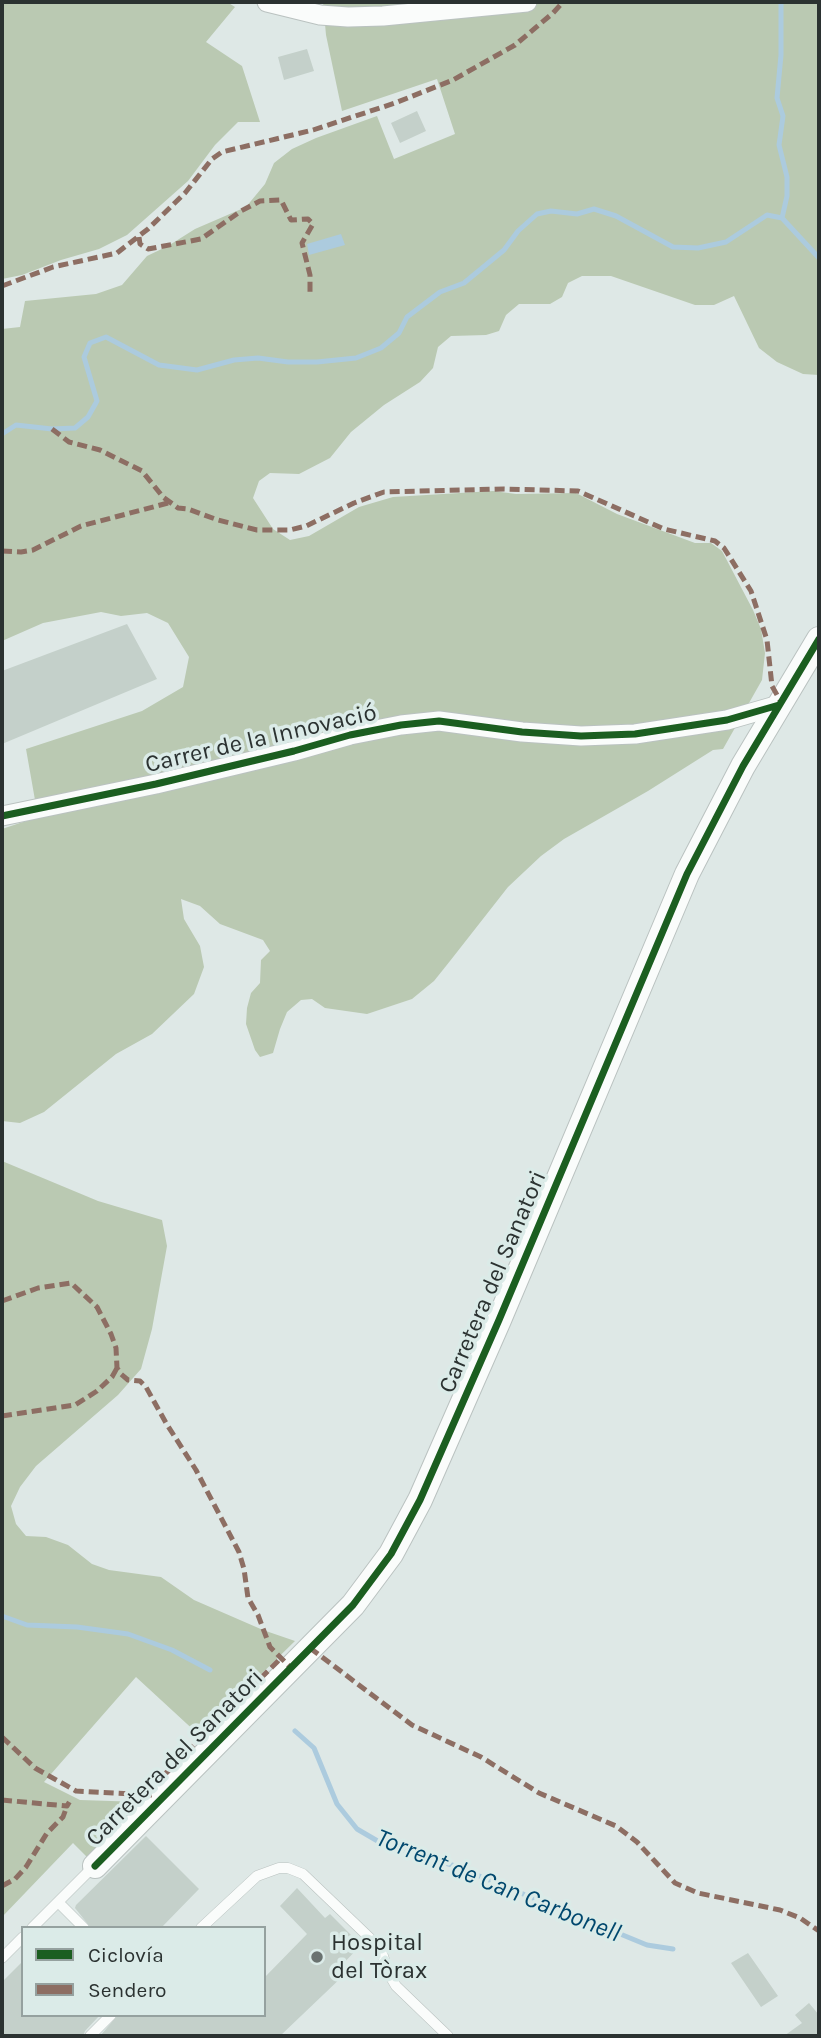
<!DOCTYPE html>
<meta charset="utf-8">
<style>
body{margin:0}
#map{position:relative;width:821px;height:2038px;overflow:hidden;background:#dee8e6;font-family:Karla,sans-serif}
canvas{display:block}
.frame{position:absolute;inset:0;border:4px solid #2b3231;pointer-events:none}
.legend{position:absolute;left:21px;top:1926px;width:245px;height:91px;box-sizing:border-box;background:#dbebe8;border:2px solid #95a19f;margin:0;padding:9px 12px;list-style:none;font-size:21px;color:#2b3231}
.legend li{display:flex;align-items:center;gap:14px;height:35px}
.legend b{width:35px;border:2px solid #95a19f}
</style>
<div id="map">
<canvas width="821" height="2038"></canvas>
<div class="frame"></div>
<ul class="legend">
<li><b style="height:9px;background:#1b5e20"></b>Ciclovía</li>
<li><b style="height:9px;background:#8d6e63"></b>Sendero</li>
</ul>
</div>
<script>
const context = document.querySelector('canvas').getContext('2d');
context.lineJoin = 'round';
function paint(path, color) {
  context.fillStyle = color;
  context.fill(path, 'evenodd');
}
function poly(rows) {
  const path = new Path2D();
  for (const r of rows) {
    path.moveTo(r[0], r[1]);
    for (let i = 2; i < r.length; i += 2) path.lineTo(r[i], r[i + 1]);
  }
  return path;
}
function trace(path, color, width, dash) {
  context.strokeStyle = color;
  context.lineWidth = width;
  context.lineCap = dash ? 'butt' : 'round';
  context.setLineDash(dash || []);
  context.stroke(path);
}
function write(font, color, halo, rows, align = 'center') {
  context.font = font + ' Karla,sans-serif';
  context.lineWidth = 7;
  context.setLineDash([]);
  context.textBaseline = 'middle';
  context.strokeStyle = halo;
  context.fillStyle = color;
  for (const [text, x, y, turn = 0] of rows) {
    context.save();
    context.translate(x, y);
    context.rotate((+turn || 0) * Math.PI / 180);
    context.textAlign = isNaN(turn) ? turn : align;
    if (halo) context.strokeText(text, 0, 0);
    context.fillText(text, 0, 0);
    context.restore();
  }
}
const forest = poly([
 [2,2,227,2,235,7,206,42,242,66,260,122,238,122,215,145,188,181,127,235,99,249,61,260,22,275,2,279],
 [323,2,819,2,819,375,803,374,777,362,759,348,734,296,714,305,695,305,611,276,582,276,568,283,562,297,550,304,519,304,506,315,499,331,486,335,451,336,438,347,433,368,420,382,384,405,351,432,330,458,299,474,270,473,259,481,253,498,273,529,290,540,309,536,359,507,393,497,493,491,516,494,576,493,617,514,695,543,711,543,722,551,753,610,761,629,765,653,762,680,723,749,713,750,648,791,564,839,541,856,508,887,450,961,434,981,412,999,367,1014,325,1008,312,999,301,1000,287,1012,280,1029,273,1053,260,1057,255,1050,246,1024,247,1008,251,993,260,983,261,960,270,951,263,940,220,924,200,906,181,899,184,919,200,946,204,967,194,994,152,1034,116,1054,44,1112,20,1123,2,1121,2,829,38,817,26,749,142,711,183,687,189,657,168,623,147,613,121,616,101,612,43,623,2,641,2,329,20,327,25,301,96,294,122,285,147,256,168,246,195,229,246,207,265,184,274,163,292,149,316,138,377,116,394,159,455,134,437,79,342,111,326,35],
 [2,1161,98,1201,162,1220,167,1246,152,1329,141,1369,118,1395,36,1466,20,1487,11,1506,16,1524,26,1536,46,1537,68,1545,92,1564,109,1570,161,1577,194,1600,263,1630,295,1641,199,1735,136,1677,44,1782,80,1800,142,1802,87,1857,73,1843,2,1917]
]);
const water = poly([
 [341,234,345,245,309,255,307,244]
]);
const stream = poly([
 [781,2,781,55,777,98,783,116,779,145,787,177,787,196,782,218,819,258],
 [2,434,16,425,52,429,75,428,88,417,97,401,84,357,90,343,106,337,159,365,197,370,234,360,258,358,288,362,317,362,356,358,381,348,399,333,407,317,440,292,464,283,504,250,518,231,537,214,551,211,577,214,594,209,616,216,673,247,698,248,726,242,767,215,782,218],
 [2,1616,27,1625,77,1627,128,1634,172,1650,210,1670],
 [295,1731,314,1748,337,1804,357,1829,381,1843,455,1866,647,1945,673,1949]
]);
const building = poly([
 [307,49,314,71,284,80,278,57],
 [417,111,426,131,400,143,391,123],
 [127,624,157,679,2,744,2,671],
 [146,1836,199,1889,161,1928,91,1928,75,1908,76,1905],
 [297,1888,325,1918,330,1914,361,1945,339,1968,345,1974,280,2036,100,2036,118,2015,264,2015,264,1978,307,1934,280,1906],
 [748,1953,778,1996,761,2007,731,1963],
 [23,1961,23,2015,100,2015,85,2031,83,2036,2,2036,2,1982],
 [809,2003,819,2015,819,2036,784,2036,802,2023,795,2015]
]);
const service = poly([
 [58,1902,84,1928],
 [32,1928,94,1866],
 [201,1928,257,1876,279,1868,288,1868,303,1874,375,1943,382,1953,389,1974,396,1986,448,2036],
 [2,1958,23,1937],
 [90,2036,111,2015]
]);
const minor = poly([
 [267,2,320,15,348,17,383,16,527,2],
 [2,816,156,784,294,751,350,735,401,725,439,721,522,732,581,736,635,734,727,720,779,705]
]);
const tertiary = poly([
 [95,1866,353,1605,391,1554,420,1500,499,1320,687,874,743,766,819,639]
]);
const quiet = poly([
 [139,237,140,244,148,249,201,239,241,211,260,201,281,200,291,220,308,219,313,224,302,243,310,275,310,292],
 [2,286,53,267,117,253,148,229,185,193,212,159,222,152,313,130,395,103,453,80,515,45,553,13,563,2],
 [52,429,69,442,100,450,142,471,163,497,178,508,188,509,218,520,257,530,290,530,306,526,354,503,384,492,504,489,578,491,664,529,715,541,724,548,751,591,767,640,772,686,781,702],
 [2,551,21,552,33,550,81,526,168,503],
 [2,1301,38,1288,71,1283,97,1307,111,1334,116,1348,117,1368,121,1374,128,1380,140,1381,146,1387,166,1423,196,1470,239,1552,244,1569,248,1598,258,1615,270,1647,291,1668],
 [2,1416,75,1405,97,1391,112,1377,117,1368],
 [310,1648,412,1725,481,1757,539,1793,616,1826,637,1842,675,1883,698,1893,780,1910,800,1918,819,1931],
 [2,1737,35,1768,76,1791,152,1795],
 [144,1795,281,1658],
 [2,1800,67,1806,71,1799],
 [2,1886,15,1879,26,1867,47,1833,63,1817,67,1806]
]);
const cycleway = poly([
 [2,816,156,784,294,751,350,735,401,725,439,721,522,732,581,736,635,734,727,720,779,705],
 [95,1866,353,1605,391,1554,420,1500,499,1320,687,874,743,766,819,639]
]);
const markers = [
 [317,1957,7,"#6a7270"]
];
const streetNames = [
 ["Carrer de la Innovació",261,739,-13],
 ["Carretera del Sanatori",493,1282,-67],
 ["Carretera del Sanatori",175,1758,-45]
];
const poiNames = [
 ["Hospital",331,1943],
 ["del Tòrax",331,1971]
];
const waterNames = [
 ["Torrent de Can Carbonell",498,1886,22]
];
paint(forest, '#bac9b2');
paint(water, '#accbde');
trace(stream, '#accbde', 5);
paint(building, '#c4d0ca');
trace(service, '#bac2c0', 11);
trace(minor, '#bac2c0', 21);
trace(tertiary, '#bac2c0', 26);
trace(service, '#fafcfb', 10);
trace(minor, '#fafcfb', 19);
trace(tertiary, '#fafcfb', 24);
trace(quiet, '#8d6e63', 5, [10, 5]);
trace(cycleway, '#1b5e20', 7);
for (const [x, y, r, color] of markers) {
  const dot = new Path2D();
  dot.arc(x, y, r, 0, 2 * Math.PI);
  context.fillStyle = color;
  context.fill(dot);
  trace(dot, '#dbebe8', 2.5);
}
write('24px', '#2b3231', '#dbebe8', streetNames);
write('24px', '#2b3231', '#dbebe8', poiNames, 'left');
write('italic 26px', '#00486e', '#dbebe8', waterNames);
</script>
